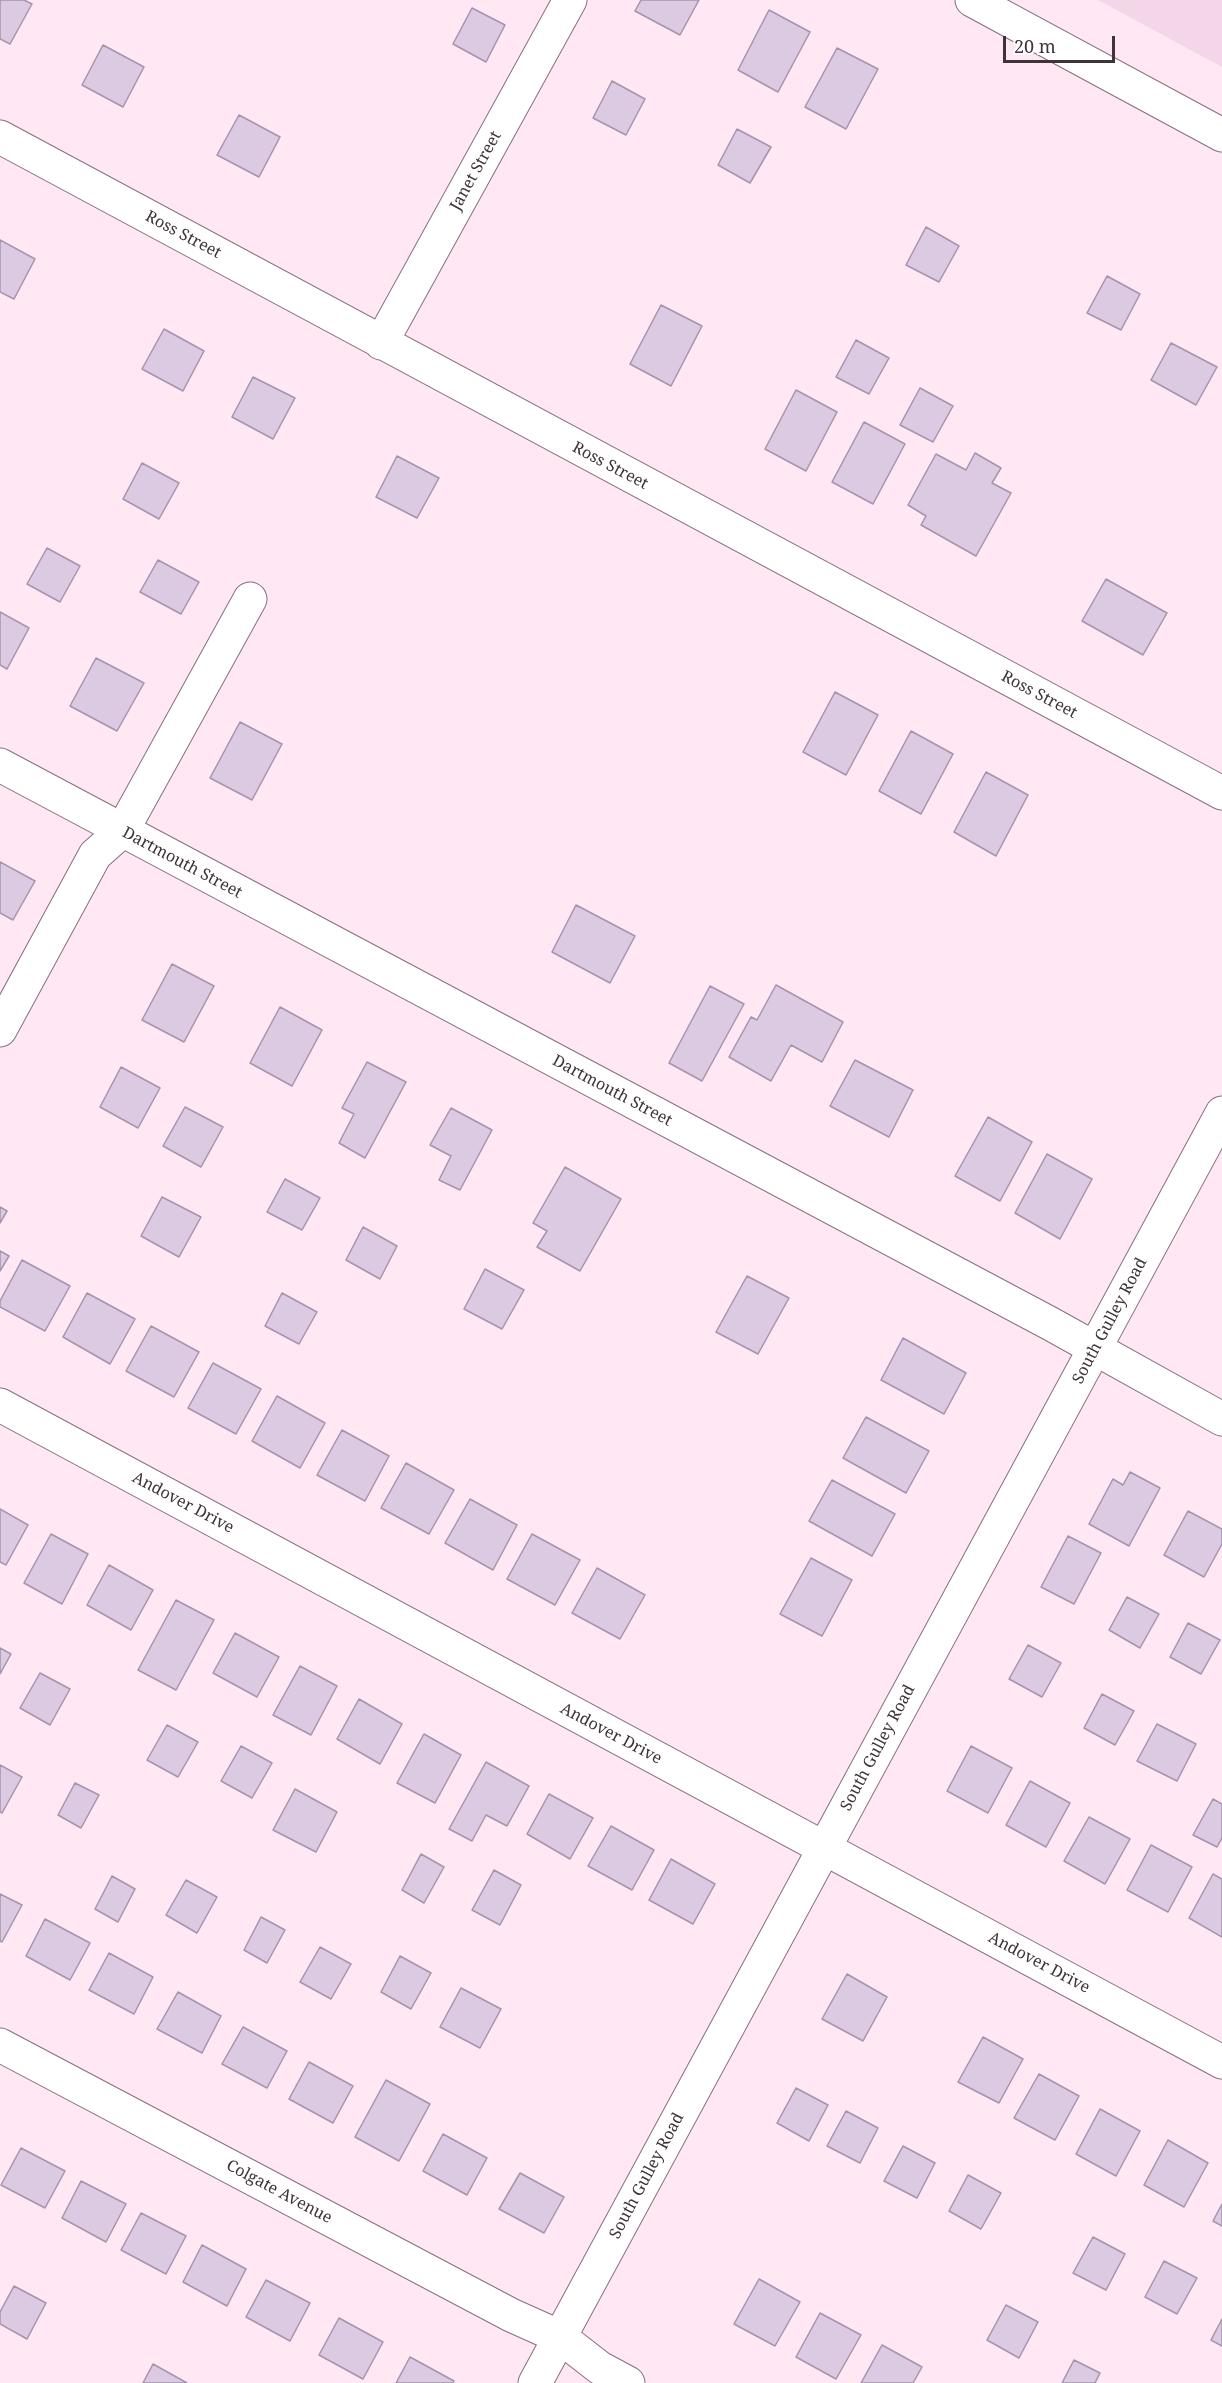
<!DOCTYPE html>
<style>
body{margin:0}
#map{position:relative;width:1222px;height:2383px;overflow:hidden;background:#ffe7f4;font-family:"Noto Serif",serif}
canvas{display:block}
.scale{position:absolute;left:1003px;top:36px;width:112px;height:27px;box-sizing:border-box;border:3px solid #3e3339;border-top:0;padding-left:8px;font-size:18px;line-height:21px;white-space:nowrap;color:#3e3339;-webkit-text-stroke:4px #fff;paint-order:stroke}
</style>
<div id="map">
<canvas width="1222" height="2383"></canvas>
<div class="scale">20 m</div>
</div>
<script>
const context = document.querySelector('canvas').getContext('2d');
context.lineJoin = 'round';
function paint(path, color) {
  context.fillStyle = color;
  context.fill(path, 'evenodd');
}
function poly(rows) {
  const path = new Path2D();
  for (const r of rows) {
    path.moveTo(r[0], r[1]);
    for (let i = 2; i < r.length; i += 2) path.lineTo(r[i], r[i + 1]);
  }
  return path;
}
function trace(path, color, width, dash) {
  context.strokeStyle = color;
  context.lineWidth = width;
  context.lineCap = dash ? 'butt' : 'round';
  context.setLineDash(dash || []);
  context.stroke(path);
}
function write(font, color, halo, rows, align = 'center') {
  context.font = font + ' "Noto Serif",serif';
  context.lineWidth = 4.5;
  context.setLineDash([]);
  context.textBaseline = 'middle';
  context.strokeStyle = halo;
  context.fillStyle = color;
  for (const [text, x, y, turn = 0] of rows) {
    context.save();
    context.translate(x, y);
    context.rotate((+turn || 0) * Math.PI / 180);
    context.textAlign = isNaN(turn) ? turn : align;
    if (halo) context.strokeText(text, 0, 0);
    context.fillText(text, 0, 0);
    context.restore();
  }
}
const built = poly([
 [1098,0,1222,0,1222,67]
]);
const building = poly([
 [0,0,24,0,32,4,10,44,0,39,0,0],
 [641,0,699,0,680,35,635,11,641,0],
 [472,8,505,25,486,62,453,44,472,8],
 [769,10,810,32,778,92,738,70,769,10],
 [103,45,144,67,123,107,82,85,103,45],
 [837,48,878,69,846,129,805,107,837,48],
 [612,81,645,99,626,135,593,118,612,81],
 [239,115,280,137,259,177,217,155,239,115],
 [737,129,771,147,750,183,718,165,737,129],
 [926,227,959,246,939,282,906,265,926,227],
 [0,240,35,259,14,299,0,292,0,240],
 [1107,276,1140,294,1121,330,1087,313,1107,276],
 [661,305,702,326,671,386,630,364,661,305],
 [164,329,204,351,183,391,142,369,164,329],
 [856,340,889,358,869,394,836,377,856,340],
 [1171,343,1217,367,1196,405,1151,380,1171,343],
 [253,377,295,398,273,439,232,417,253,377],
 [920,388,953,406,933,442,900,425,920,388],
 [796,390,837,412,806,471,765,449,796,390],
 [864,422,905,444,873,504,832,482,864,422],
 [975,453,1001,468,992,483,1011,493,976,556,921,525,926,516,908,505,936,454,966,470,975,453],
 [397,456,439,478,417,518,376,497,397,456],
 [142,463,179,483,159,519,123,499,142,463],
 [47,548,80,566,60,602,27,584,47,548],
 [158,560,199,582,181,614,140,592,158,560],
 [1106,579,1167,613,1143,655,1082,621,1106,579],
 [0,612,29,628,7,669,0,665,0,612],
 [96,658,144,683,117,731,70,706,96,658],
 [835,692,878,715,846,775,803,752,835,692],
 [240,722,282,744,252,800,210,778,240,722],
 [911,731,953,754,921,814,879,791,911,731],
 [986,772,1028,795,996,856,954,832,986,772],
 [0,862,35,881,13,920,0,913,0,862],
 [576,905,635,936,610,983,552,952,576,905],
 [172,964,214,986,184,1042,142,1020,172,964],
 [776,985,843,1022,822,1062,791,1045,771,1081,729,1057,751,1017,757,1020,776,985],
 [710,986,744,1004,702,1081,669,1063,710,986],
 [280,1007,322,1030,292,1086,250,1063,280,1007],
 [855,1060,913,1090,889,1137,830,1106,855,1060],
 [367,1062,406,1082,365,1158,339,1143,354,1114,342,1108,367,1062],
 [121,1067,160,1088,138,1128,100,1107,121,1067],
 [185,1107,223,1127,201,1167,163,1146,185,1107],
 [451,1108,492,1130,460,1190,439,1180,451,1156,430,1145,451,1108],
 [988,1117,1032,1142,1000,1201,955,1176,988,1117],
 [1047,1154,1092,1179,1060,1239,1015,1213,1047,1154],
 [565,1167,621,1199,580,1271,537,1247,547,1231,533,1223,565,1167],
 [285,1179,320,1198,302,1230,267,1212,285,1179],
 [162,1197,201,1217,179,1257,141,1236,162,1197],
 [0,1207,7,1211,0,1223,0,1207],
 [363,1227,397,1246,380,1279,346,1260,363,1227],
 [0,1251,9,1256,0,1271,0,1251],
 [22,1260,70,1286,45,1331,0,1307,0,1301,22,1260],
 [485,1269,524,1290,502,1329,464,1309,485,1269],
 [747,1276,789,1298,758,1354,716,1332,747,1276],
 [87,1293,135,1319,110,1364,63,1337,87,1293],
 [282,1293,317,1312,299,1344,265,1326,282,1293],
 [151,1326,199,1352,174,1397,126,1371,151,1326],
 [903,1338,966,1373,944,1414,881,1380,903,1338],
 [213,1363,261,1389,236,1434,188,1408,213,1363],
 [277,1396,325,1423,300,1468,252,1441,277,1396],
 [866,1417,929,1451,906,1493,843,1458,866,1417],
 [342,1430,389,1456,365,1501,317,1475,342,1430],
 [406,1463,454,1490,429,1534,381,1508,406,1463],
 [1130,1472,1160,1488,1129,1546,1089,1524,1113,1479,1123,1485,1130,1472],
 [832,1480,895,1514,872,1556,809,1521,832,1480],
 [470,1499,517,1525,493,1570,445,1543,470,1499],
 [0,1509,28,1525,6,1565,0,1562,0,1509],
 [1188,1511,1222,1529,1222,1544,1204,1577,1164,1555,1188,1511],
 [51,1534,88,1554,62,1604,24,1583,51,1534],
 [532,1534,580,1560,555,1605,507,1579,532,1534],
 [1068,1536,1101,1553,1074,1604,1041,1587,1068,1536],
 [811,1558,852,1580,822,1636,780,1614,811,1558],
 [109,1565,153,1590,131,1630,87,1605,109,1565],
 [597,1568,645,1595,620,1639,572,1613,597,1568],
 [1127,1597,1159,1614,1140,1648,1109,1630,1127,1597],
 [176,1600,214,1620,176,1690,138,1670,176,1600],
 [1188,1623,1220,1640,1201,1674,1170,1657,1188,1623],
 [235,1633,279,1657,257,1697,213,1673,235,1633],
 [1028,1645,1061,1663,1042,1697,1009,1679,1028,1645],
 [0,1648,11,1654,0,1674,0,1648],
 [300,1666,337,1686,311,1735,273,1715,300,1666],
 [40,1673,70,1689,50,1725,20,1708,40,1673],
 [1102,1694,1134,1711,1115,1745,1084,1728,1102,1694],
 [359,1699,402,1724,380,1764,337,1739,359,1699],
 [1157,1724,1196,1744,1177,1781,1137,1761,1157,1724],
 [167,1725,198,1742,178,1777,147,1760,167,1725],
 [424,1734,461,1755,435,1803,397,1783,424,1734],
 [241,1746,272,1763,252,1798,221,1781,241,1746],
 [971,1746,1012,1768,988,1813,947,1791,971,1746],
 [486,1762,529,1786,507,1826,486,1815,472,1841,449,1829,486,1762],
 [0,1765,22,1777,2,1813,0,1812,0,1765],
 [1030,1781,1070,1803,1046,1847,1006,1825,1030,1781],
 [75,1783,99,1795,81,1828,58,1815,75,1783],
 [295,1789,337,1812,316,1852,273,1830,295,1789],
 [549,1794,593,1818,570,1859,527,1834,549,1794],
 [1213,1799,1222,1804,1222,1838,1217,1847,1193,1835,1213,1799],
 [1089,1817,1130,1839,1105,1884,1064,1861,1089,1817],
 [611,1826,654,1850,632,1890,588,1866,611,1826],
 [1151,1845,1192,1867,1168,1912,1127,1890,1151,1845],
 [421,1854,444,1867,424,1903,402,1890,421,1854],
 [671,1859,715,1884,693,1924,649,1900,671,1859],
 [494,1870,521,1885,500,1925,472,1910,494,1870],
 [1213,1874,1222,1879,1222,1937,1189,1918,1213,1874],
 [112,1876,135,1889,118,1922,95,1909,112,1876],
 [186,1880,217,1897,197,1933,166,1915,186,1880],
 [0,1894,22,1905,2,1942,0,1941,0,1894],
 [261,1917,285,1930,267,1963,244,1950,261,1917],
 [45,1919,90,1943,70,1980,26,1956,45,1919],
 [320,1947,351,1964,331,1999,300,1982,320,1947],
 [109,1953,153,1977,134,2014,89,1990,109,1953],
 [400,1956,431,1973,411,2009,381,1992,400,1956],
 [847,1974,887,1997,863,2041,822,2019,847,1974],
 [461,1988,501,2009,480,2048,440,2027,461,1988],
 [178,1992,221,2016,202,2053,157,2029,178,1992],
 [243,2027,287,2051,267,2088,222,2064,243,2027],
 [983,2037,1023,2059,999,2103,958,2082,983,2037],
 [309,2062,353,2086,333,2123,289,2099,309,2062],
 [1039,2074,1079,2096,1055,2140,1014,2118,1039,2074],
 [386,2080,430,2104,399,2161,355,2137,386,2080],
 [796,2088,828,2105,809,2141,777,2123,796,2088],
 [1100,2109,1140,2131,1116,2176,1076,2154,1100,2109],
 [846,2111,878,2128,860,2163,827,2146,846,2111],
 [443,2134,487,2158,467,2195,423,2171,443,2134],
 [1168,2140,1208,2163,1184,2207,1144,2185,1168,2140],
 [903,2146,935,2163,917,2198,884,2181,903,2146],
 [21,2148,65,2171,45,2208,1,2185,21,2148],
 [520,2173,564,2197,544,2233,499,2209,520,2173],
 [968,2175,1001,2193,981,2229,949,2211,968,2175],
 [81,2181,126,2204,106,2242,62,2218,81,2181],
 [1222,2204,1222,2226,1213,2221,1222,2204],
 [141,2213,186,2236,166,2274,121,2250,141,2213],
 [1093,2237,1125,2254,1106,2290,1073,2273,1093,2237],
 [202,2245,246,2269,227,2306,183,2282,202,2245],
 [1164,2261,1197,2278,1177,2314,1145,2297,1164,2261],
 [759,2279,800,2302,775,2346,734,2324,759,2279],
 [266,2280,310,2303,290,2341,246,2317,266,2280],
 [14,2286,46,2303,27,2339,0,2324,0,2312,14,2286],
 [1006,2305,1038,2322,1019,2358,987,2340,1006,2305],
 [820,2313,861,2335,836,2379,796,2357,820,2313],
 [339,2318,383,2342,363,2379,319,2355,339,2318],
 [1222,2319,1222,2346,1211,2340,1222,2319],
 [882,2345,922,2367,913,2383,861,2383,882,2345],
 [410,2357,454,2381,453,2383,396,2383,410,2357],
 [1074,2360,1100,2373,1095,2383,1062,2383,1074,2360],
 [153,2364,187,2383,143,2383,153,2364]
]);
const minor = poly([
 [972,0,1222,135],
 [0,137,1222,793],
 [381,343,570,0],
 [0,765,1051,1324,1222,1419],
 [0,1030,95,855,122,831,250,599],
 [0,1405,1222,2062],
 [0,2045,511,2315,560,2337,600,2368,628,2383],
 [535,2383,1222,1113]
]);
const streetNames = [
 ["Janet Street",476,171,-61],
 ["Ross Street",183,235,28],
 ["Ross Street",610,466,28],
 ["Ross Street",1039,695,28],
 ["Dartmouth Street",182,863,28],
 ["Dartmouth Street",612,1091,28],
 ["South Gulley Road",1110,1321,-62],
 ["Andover Drive",183,1503,28],
 ["Andover Drive",611,1734,28],
 ["South Gulley Road",878,1748,-62],
 ["Andover Drive",1039,1963,28],
 ["South Gulley Road",647,2176,-62],
 ["Colgate Avenue",279,2192,28]
];
paint(built, '#f3d7e8');
paint(building, '#dbcae2');
trace(building, '#a494ac', 1.5);
trace(minor, '#886f7e', 35);
trace(minor, '#fff', 33);
write('16px', '#3e3339', '#fff', streetNames);
</script>
